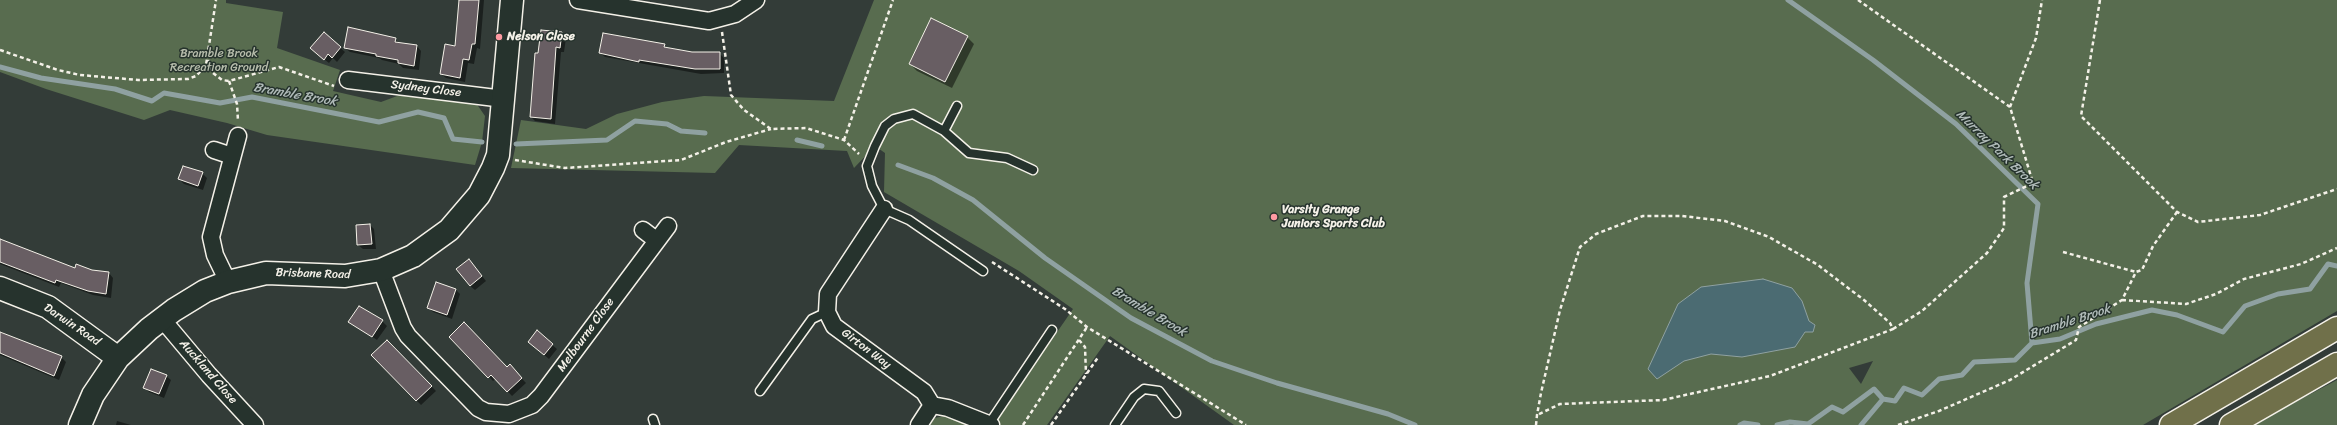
<!DOCTYPE html>
<style>
body{margin:0}
canvas{display:block;background:#333c38}
</style>
<canvas width="2337" height="425"></canvas>
<script>
const context = document.querySelector('canvas').getContext('2d');
context.lineJoin = 'round';
function paint(path, color) {
  context.fillStyle = color;
  context.fill(path, 'evenodd');
}
function poly(rows) {
  const path = new Path2D();
  for (const r of rows) {
    path.moveTo(r[0], r[1]);
    for (let i = 2; i < r.length; i += 2) path.lineTo(r[i], r[i + 1]);
  }
  return path;
}
function trace(path, color, width, dash) {
  context.strokeStyle = color;
  context.lineWidth = width;
  context.lineCap = dash ? 'butt' : 'round';
  context.setLineDash(dash || []);
  context.stroke(path);
}
function write(font, color, halo, rows, align = 'center') {
  context.font = font + ' Sriracha,sans-serif';
  context.lineWidth = 3;
  context.setLineDash([]);
  context.textBaseline = 'middle';
  context.strokeStyle = halo;
  context.fillStyle = color;
  for (const [text, x, y, turn = 0] of rows) {
    context.save();
    context.translate(x, y);
    context.rotate((+turn || 0) * Math.PI / 180);
    context.textAlign = isNaN(turn) ? turn : align;
    if (halo) context.strokeText(text, 0, 0);
    context.fillText(text, 0, 0);
    context.restore();
  }
}
const green = poly([
 [0,0,226,0,226,3,283,12,277,48,340,70,333,91,381,102,408,92,476,103,485,116,482,142,475,165,267,135,227,123,170,110,144,120,46,89,0,72],
 [874,0,2337,0,2337,311,2143,425,1234,425,1110,336,1047,425,993,425,1073,309,1019,271,884,192,885,153,875,146,854,168,847,151,739,145,715,173,511,168,521,120,586,129,617,114,662,102,704,96,834,101],
 [1873,361,1861,384,1849,368],
 [2337,380,2337,425,2256,425,2284,408],
 [948,415,966,425,930,425,935,418]
]);
const water = poly([
 [1763,279,1792,288,1802,301,1809,321,1815,325,1813,332,1805,332,1795,347,1742,357,1711,354,1684,361,1657,379,1648,369,1678,304,1701,287,1763,279]
]);
const shadow = poly([
 [460,0,484,0,480,49,477,48,474,64,468,63,465,82,446,78,441,74,456,47],
 [324,33,345,52,337,62,333,58,329,63,316,53],
 [561,33,566,38,564,52,561,52,555,124,535,121,531,117,539,54],
 [967,37,974,44,952,88,917,71,910,64],
 [395,39,400,44,417,46,421,51,419,70,403,68,399,64,382,60,379,58,350,52,345,48],
 [664,45,668,49,692,53,719,53,724,58,724,73,701,74,605,57,600,53],
 [202,173,207,178,203,190,184,184,179,179],
 [370,225,374,229,376,249,363,249,358,245],
 [0,240,75,269,109,273,113,278,111,298,93,295,61,283,59,287,0,264],
 [473,265,486,281,475,290,470,286],
 [436,283,456,290,460,294,452,319,433,312,428,307],
 [382,321,387,326,377,340,350,322],
 [0,331,14,339,61,357,66,362,59,380,0,355],
 [537,332,557,349,549,359,534,346],
 [450,337,507,368,510,366,526,383,512,396,496,379,493,381],
 [387,341,436,391,421,405,372,355],
 [166,376,171,380,164,398,149,392,145,388],
 [117,421,131,425,116,425]
]);
const stream = poly([
 [1788,0,1873,60,1956,124,2038,204,2027,283,2032,343],
 [0,67,41,78,115,89,152,101,164,93,220,103,252,97,379,122,418,112,444,118,453,139,482,142],
 [797,140,822,146],
 [516,144,607,140,635,121,667,124,681,131,705,133],
 [898,165,933,178,973,200,1045,258,1131,318,1212,361,1277,383,1388,414,1415,425],
 [1740,425,1744,423,1758,425],
 [1777,425,1790,422,1808,424,1832,407,1843,412,1874,389,1883,399,1895,401,1904,388,1922,395,1939,379,1962,375,1974,362,2015,360,2032,343,2060,339,2096,324,2152,310,2177,315,2223,332,2245,306,2278,294,2310,289,2328,264,2337,266],
 [1861,425,1883,399]
]);
const building = poly([
 [459,0,479,0,475,44,472,44,469,60,463,59,460,78,440,74,445,44,455,46,459,0],
 [931,18,968,36,945,82,909,64,931,18],
 [348,27,396,38,395,42,417,45,414,66,398,63,398,60,376,56,376,54,344,48,348,27],
 [541,30,562,32,560,48,556,47,551,119,530,117,535,53,538,53,541,30],
 [324,32,341,47,332,58,328,54,324,60,310,48,324,32],
 [603,33,665,44,664,47,692,52,720,52,720,69,695,69,639,60,639,62,599,53,603,33],
 [183,166,203,172,198,186,178,179,183,166],
 [370,224,372,244,357,245,356,225,370,224],
 [0,239,75,268,76,264,92,270,109,272,106,294,88,291,56,280,55,283,0,262,0,239],
 [469,259,482,276,470,286,456,269,469,259],
 [436,282,456,289,447,315,427,308,436,282],
 [359,306,383,320,372,337,348,322,359,306],
 [464,322,507,367,510,364,522,378,507,392,491,375,488,378,449,337,464,322],
 [537,330,553,344,544,355,528,342,537,330],
 [0,332,62,356,54,376,0,353,0,332],
 [387,340,432,386,416,401,371,355,387,340],
 [151,369,167,375,159,394,143,388,151,369]
]);
const path = poly([
 [1858,0,2010,107],
 [2100,0,2081,116,2177,212,2198,222,2260,215,2337,189],
 [722,32,731,95,744,110,771,129,806,128,844,140,859,154],
 [0,50,58,70,80,75,138,80,188,79,196,76,206,65,216,0],
 [208,60,213,73,222,80,229,81,279,67,334,86],
 [229,81,237,104,238,121],
 [844,140,893,0],
 [515,160,565,168,681,160,726,142,771,129],
 [2063,252,2136,272],
 [992,262,1065,309,1087,327,1246,425],
 [2122,300,2186,304,2216,294,2244,279,2301,264,2337,248],
 [1893,329,1922,311,1987,253,2004,228,2004,197,2033,183,2010,107,2036,38,2042,0],
 [1079,340,1085,347,1086,374],
 [1023,425,1087,327],
 [1051,425,1099,356],
 [1536,425,1537,415,1541,393,1560,310,1580,247,1596,234,1643,216,1682,216,1725,221,1769,237,1818,265,1864,300,1890,323,1893,329,1770,376,1663,400,1560,404,1537,415],
 [1898,425,1939,411,2010,380,2076,340,2079,327,2122,300,2136,272,2142,270,2153,246,2177,212]
]);
const lane = poly([
 [944,131,957,106],
 [983,271,909,220,884,209,872,186,867,166,875,146,885,126,894,119,913,114,944,131,969,153,1007,158,1033,170],
 [760,391,812,319,827,312],
 [653,419,655,425],
 [989,424,1052,330],
 [1115,425,1134,397,1144,389,1159,391,1176,413]
]);
const street = poly([
 [578,0,709,21,735,14,756,0],
 [348,80,504,99],
 [214,150,232,156],
 [884,209,828,294,827,312,834,326,924,392,932,405,948,408,991,425],
 [643,230,656,240],
 [381,270,403,328,408,336,478,408,486,412,509,414,532,405,541,396,668,226],
 [228,282,215,255,211,237,238,136],
 [162,319,209,375,255,425],
 [919,425,932,405]
]);
const secondary = poly([
 [0,288,48,307,118,358],
 [80,425,93,395,118,358,149,329,174,310,205,291,228,282,266,273,345,276,381,270,413,256,449,230,479,195,493,168,498,155,512,0]
]);
const highway = poly([
 [2171,425,2337,328],
 [2231,425,2337,364]
]);
const markers = [
 [499,37,4,"#ff9aa2"],
 [1274,217,4,"#ff9aa2"]
];
const poiNames = [
 ["Nelson Close",507,37],
 ["Varsity Grange",1282,210],
 ["Juniors Sports Club",1282,224]
];
const parkNames = [
 ["Bramble Brook",219,54],
 ["Recreation Ground",219,68]
];
const streetNames = [
 ["Sydney Close",426,89,7],
 ["Brisbane Road",313,274,2],
 ["Darwin Road",72,325,34],
 ["Melbourne Close",586,335,-54],
 ["Girton Way",866,349,37],
 ["Auckland Close",208,372,49]
];
const waterNames = [
 ["Bramble Brook",295,95,10],
 ["Murray Park Brook",1997,150,44],
 ["Bramble Brook",1149,312,31],
 ["Bramble Brook",2070,322,-18]
];
paint(green, '#586c4f');
paint(water, '#4b6b72');
trace(water, '#8fa1a1', 1);
paint(shadow, '#0007');
trace(stream, '#8fa1a1', 5);
paint(building, '#685e63');
trace(building, '#f4f1e8', 1);
trace(lane, '#f4f1e8', 11);
trace(street, '#f4f1e8', 19);
trace(secondary, '#f4f1e8', 25);
trace(highway, '#f4f1e8', 25);
trace(path, '#f4f1e8', 2.5, [4, 3]);
trace(lane, '#26332d', 8);
trace(street, '#26332d', 16);
trace(secondary, '#26332d', 22);
trace(highway, '#70704a', 22);
for (const [x, y, r, color] of markers) {
  const dot = new Path2D();
  dot.arc(x, y, r, 0, 2 * Math.PI);
  context.fillStyle = color;
  context.fill(dot);
  trace(dot, '#26332d', 1.5);
}
write('bold 12px', '#f4f1e8', '#26332d', poiNames, 'left');
write('12px', '#b6bcab', '#26332d', parkNames);
write('12px', '#f4f1e8', '#26332d', streetNames);
write('italic 13px', '#b0bbb9', '#26332d', waterNames);
</script>
